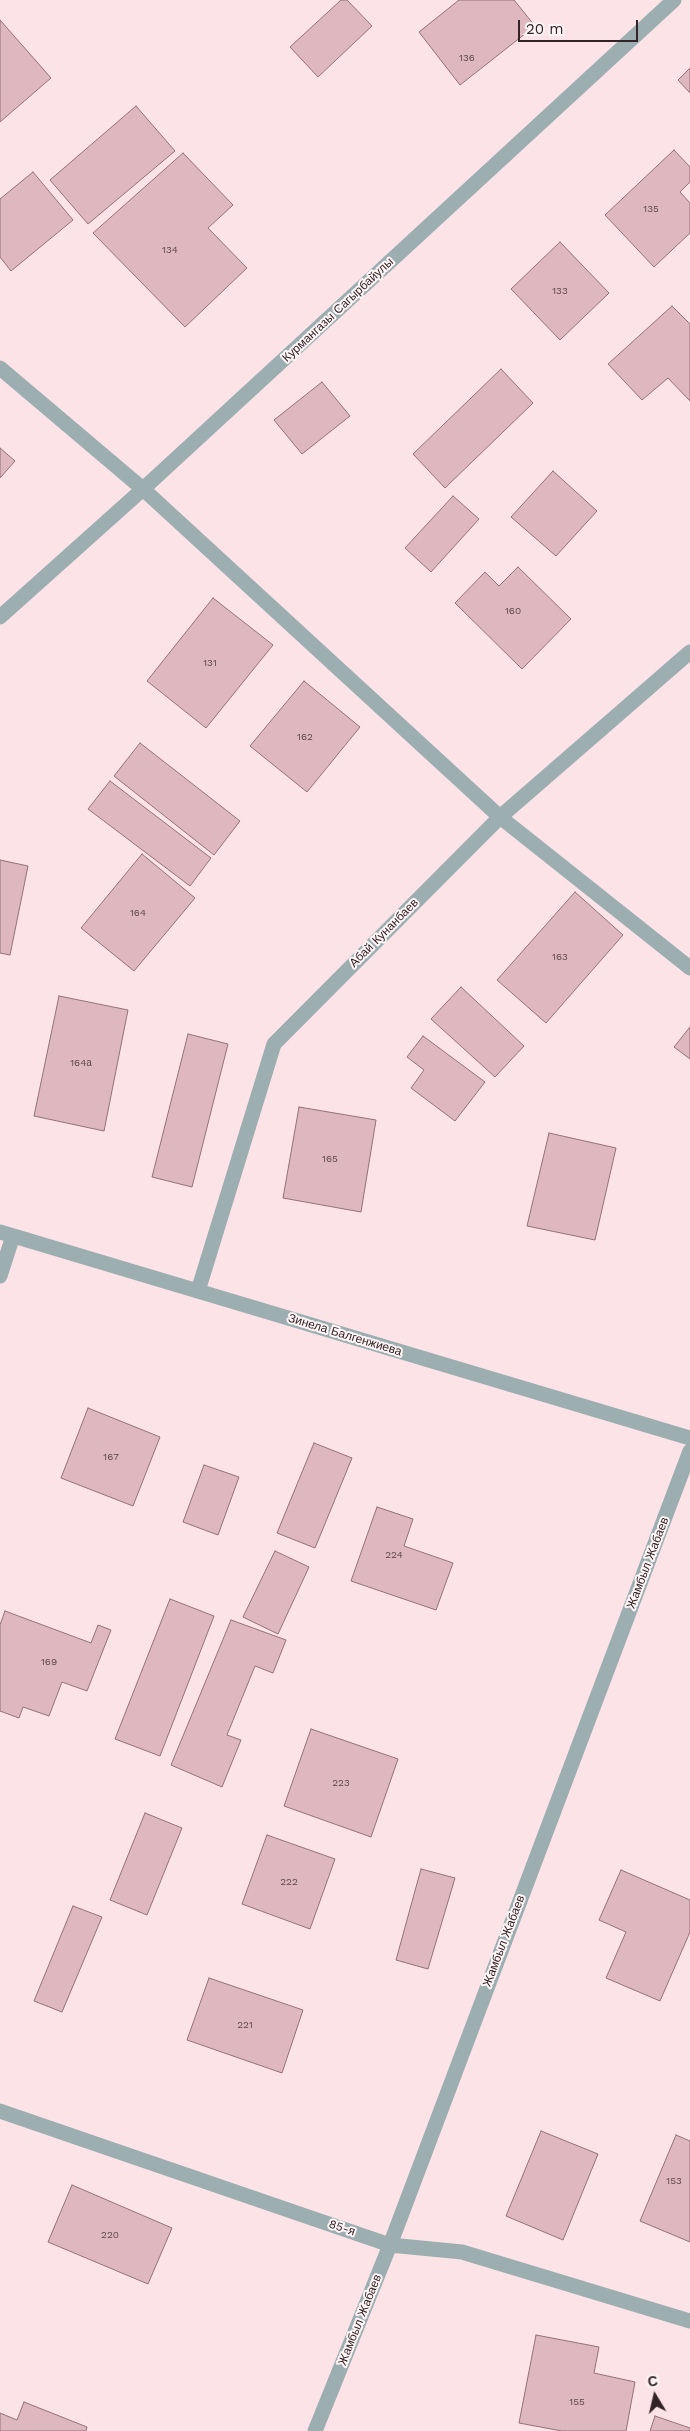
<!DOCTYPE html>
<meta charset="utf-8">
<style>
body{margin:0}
#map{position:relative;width:690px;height:2431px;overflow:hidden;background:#fce3e8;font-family:"Work Sans",sans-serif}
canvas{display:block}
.north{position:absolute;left:630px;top:2371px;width:50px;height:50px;-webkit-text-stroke:4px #fef5f7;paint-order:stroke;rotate:351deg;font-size:14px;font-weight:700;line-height:20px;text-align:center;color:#322326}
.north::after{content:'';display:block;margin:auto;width:18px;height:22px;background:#322326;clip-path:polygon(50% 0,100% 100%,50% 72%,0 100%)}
.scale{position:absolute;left:518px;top:20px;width:120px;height:22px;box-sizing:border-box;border:2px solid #322326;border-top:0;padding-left:6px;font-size:15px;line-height:18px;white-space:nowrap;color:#322326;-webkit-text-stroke:4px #fef5f7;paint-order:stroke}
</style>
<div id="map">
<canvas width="690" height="2431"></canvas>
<div class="north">С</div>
<div class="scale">20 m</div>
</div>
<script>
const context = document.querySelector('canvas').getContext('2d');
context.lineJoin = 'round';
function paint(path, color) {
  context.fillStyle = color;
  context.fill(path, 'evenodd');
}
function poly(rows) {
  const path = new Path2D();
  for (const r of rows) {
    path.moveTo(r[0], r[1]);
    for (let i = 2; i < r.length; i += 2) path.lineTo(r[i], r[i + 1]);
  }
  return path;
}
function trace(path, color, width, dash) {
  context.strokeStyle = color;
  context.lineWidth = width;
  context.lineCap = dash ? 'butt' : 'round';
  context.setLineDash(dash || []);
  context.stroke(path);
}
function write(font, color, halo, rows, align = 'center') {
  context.font = font + ' "Work Sans",sans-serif';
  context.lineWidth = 4;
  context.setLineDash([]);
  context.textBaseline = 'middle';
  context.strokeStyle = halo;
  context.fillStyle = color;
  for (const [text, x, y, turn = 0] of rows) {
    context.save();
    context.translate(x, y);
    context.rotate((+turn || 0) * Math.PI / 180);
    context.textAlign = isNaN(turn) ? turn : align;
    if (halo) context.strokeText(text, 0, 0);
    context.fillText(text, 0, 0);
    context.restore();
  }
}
const building = poly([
 [341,0,347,0,372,26,318,77,290,47,341,0],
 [459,0,514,0,535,26,460,85,419,32,459,0],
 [0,20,51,78,0,122,0,20],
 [690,68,690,93,678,80,690,68],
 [136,106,175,151,88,224,50,180,136,106],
 [674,150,690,167,690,182,680,192,690,203,690,233,654,267,605,215,674,150],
 [183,153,233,205,208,228,247,268,185,327,93,233,183,153],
 [33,172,73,220,11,271,0,257,0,199,33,172],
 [560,242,609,293,560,340,511,289,560,242],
 [672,306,690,324,690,401,668,378,642,400,608,364,672,306],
 [501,369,533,403,445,488,413,454,501,369],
 [322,382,350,416,302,454,274,420,322,382],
 [0,448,15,461,0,478,0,448],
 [553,471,597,511,556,556,511,517,553,471],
 [453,496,479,519,431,572,405,548,453,496],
 [518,567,571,619,522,669,455,603,485,572,499,586,518,567],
 [213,598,273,645,206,728,147,681,213,598],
 [304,681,360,727,307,792,250,746,304,681],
 [140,743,240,821,214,855,114,776,140,743],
 [110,781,211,858,190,886,88,809,110,781],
 [142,854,195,898,134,971,81,928,142,854],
 [0,860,28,866,10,955,0,953,0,860],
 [575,892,623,935,546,1023,497,980,575,892],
 [461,987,524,1046,495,1077,431,1019,461,987],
 [59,996,128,1010,104,1131,34,1116,59,996],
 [690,1027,690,1059,674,1047,690,1027],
 [188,1034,228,1044,192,1187,152,1177,188,1034],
 [423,1036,485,1082,455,1121,411,1088,424,1070,407,1057,423,1036],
 [299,1107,376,1120,361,1212,283,1198,299,1107],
 [549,1133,616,1148,595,1240,527,1226,549,1133],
 [88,1408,160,1437,133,1506,61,1478,88,1408],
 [314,1443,352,1458,315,1548,277,1533,314,1443],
 [204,1465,239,1477,218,1535,183,1522,204,1465],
 [377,1507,413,1519,404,1546,453,1563,436,1610,351,1581,377,1507],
 [275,1551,309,1567,278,1634,243,1617,275,1551],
 [170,1599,214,1616,160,1756,115,1739,170,1599],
 [5,1611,91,1643,98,1625,111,1630,87,1691,62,1682,49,1716,23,1707,19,1718,0,1711,0,1625,5,1611],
 [231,1620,286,1640,273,1673,255,1666,227,1735,241,1740,222,1787,171,1765,231,1620],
 [311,1729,398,1759,371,1837,284,1806,311,1729],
 [145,1813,182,1828,147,1915,110,1900,145,1813],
 [267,1835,335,1859,310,1929,242,1904,267,1835],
 [421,1869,455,1878,428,1969,396,1960,421,1869],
 [621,1870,690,1900,690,1932,660,2001,606,1978,626,1932,599,1920,621,1870],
 [73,1906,102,1917,62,2012,34,2001,73,1906],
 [209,1978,303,2010,282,2073,187,2040,209,1978],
 [541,2131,598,2154,563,2240,506,2216,541,2131],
 [676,2135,690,2141,690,2242,640,2221,676,2135],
 [72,2185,172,2228,148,2284,48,2242,72,2185],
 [536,2335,599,2347,594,2373,635,2382,626,2431,562,2431,519,2423,536,2335],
 [24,2402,87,2427,86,2431,0,2431,0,2413,17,2420,24,2402],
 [655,2416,690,2428,690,2431,650,2431,655,2416]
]);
const minor = poly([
 [0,368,143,489,500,817,690,968],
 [0,617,143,489,674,0],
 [0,1232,690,1438],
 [0,1276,13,1236],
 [198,1291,274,1044,500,817,690,652],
 [0,2111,390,2245,462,2252,690,2321],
 [315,2431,390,2245,690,1451]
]);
const numberNames = [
 ["136",467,58],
 ["135",651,209],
 ["134",170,250],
 ["133",560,291],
 ["160",513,611],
 ["131",210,663],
 ["162",305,737],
 ["164",138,913],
 ["163",560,957],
 ["164а",81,1063],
 ["165",330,1159],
 ["167",111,1457],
 ["224",394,1555],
 ["169",49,1662],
 ["223",341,1783],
 ["222",289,1882],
 ["221",245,2025],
 ["153",674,2181],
 ["220",110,2235],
 ["155",577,2402]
];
const streetNames = [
 ["Курмангазы Сагырбайулы",338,310,-43],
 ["Абай Кунанбаев",384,933,-45],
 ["Зинела Балгенжиева",345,1335,17],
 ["Жамбыл Жабаев",648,1563,-69],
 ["Жамбыл Жабаев",504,1941,-69],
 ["85-я",342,2228,19],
 ["Жамбыл Жабаев",360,2320,-68]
];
paint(building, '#deb7bf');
trace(building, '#947178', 1);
trace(minor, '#9caeb0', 15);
write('10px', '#5d484c', null, numberNames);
write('12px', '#322326', '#fef5f7', streetNames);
</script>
